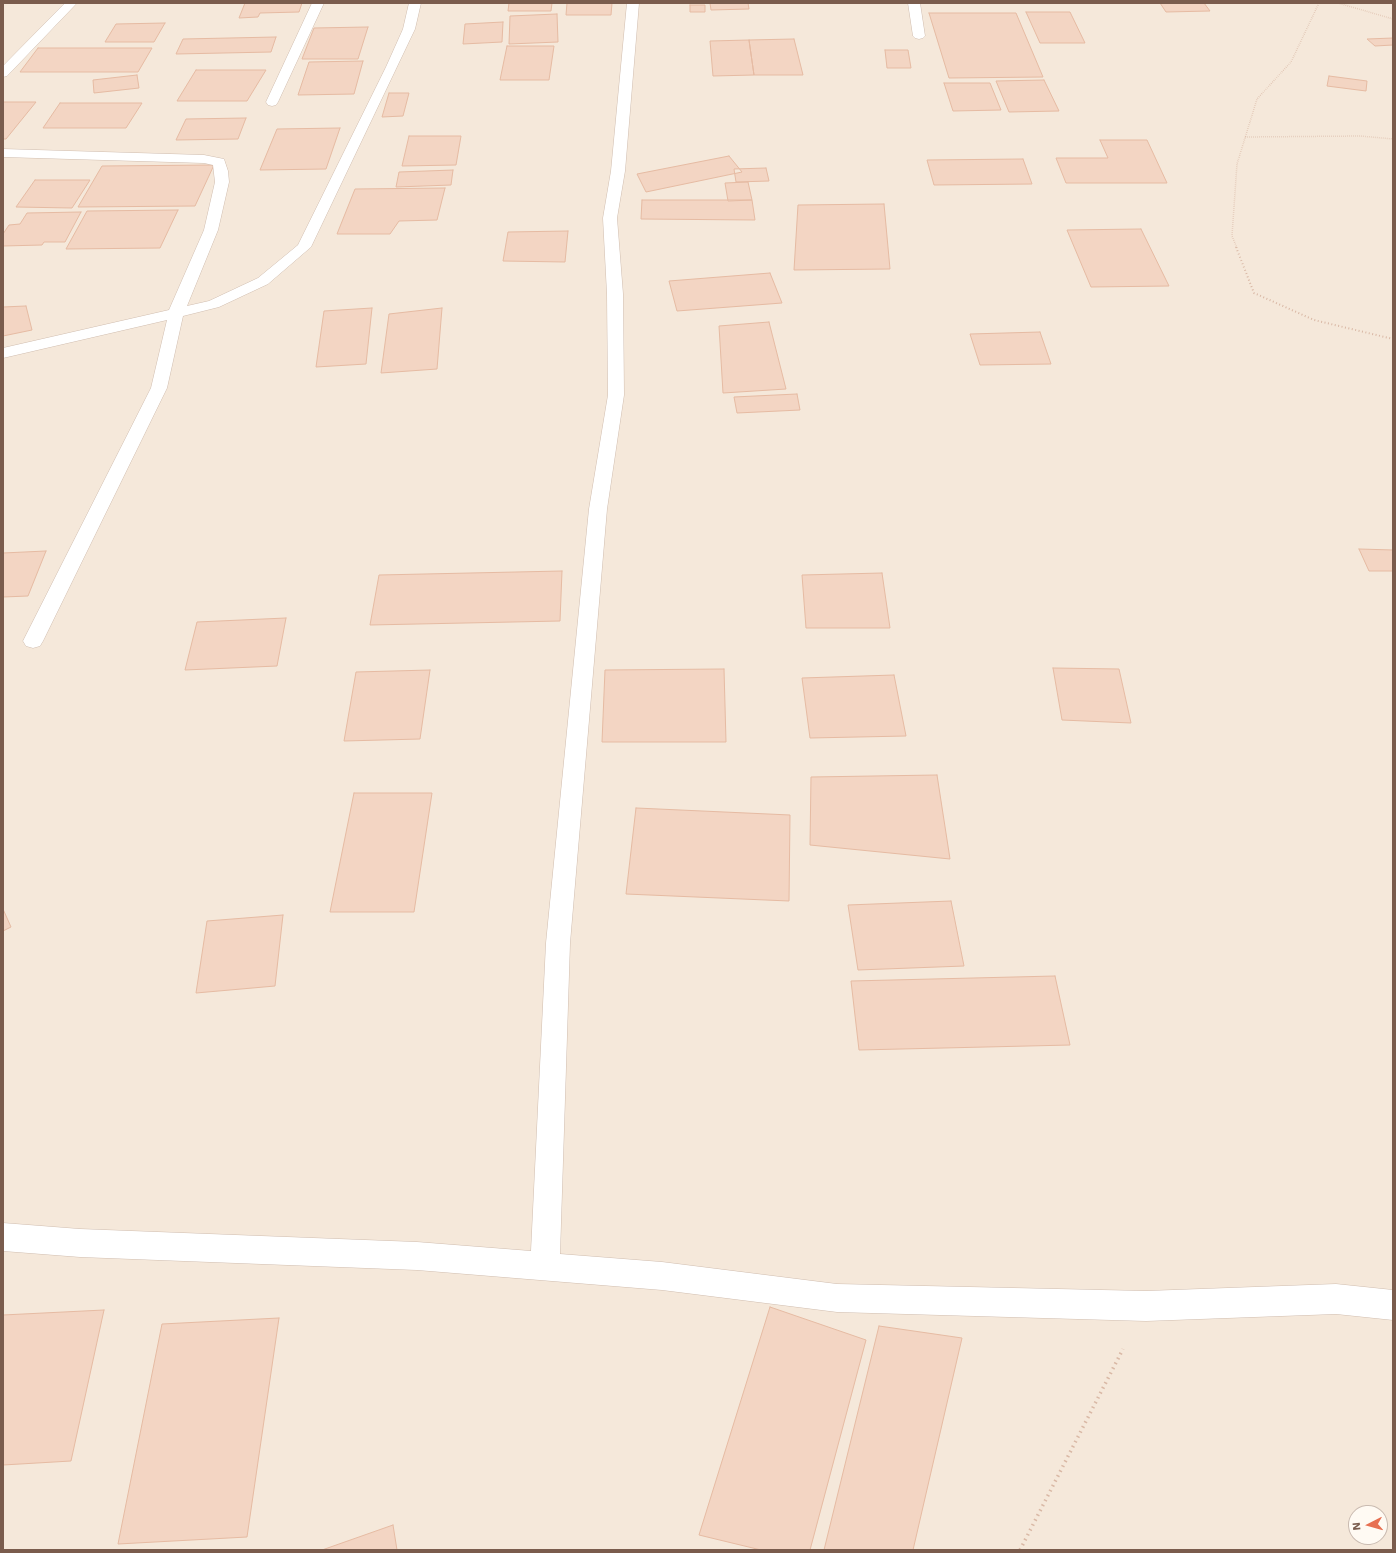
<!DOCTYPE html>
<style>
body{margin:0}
#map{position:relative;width:1396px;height:1553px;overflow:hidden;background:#fdf6ec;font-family:"Work Sans",sans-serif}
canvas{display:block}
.frame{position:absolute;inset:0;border:4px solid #7a5c4d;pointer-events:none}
.north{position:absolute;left:1348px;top:1505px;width:40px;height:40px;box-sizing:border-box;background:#fffaf3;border:1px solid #cabbb1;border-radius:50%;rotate:264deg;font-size:11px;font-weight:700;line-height:16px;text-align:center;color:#7a5c4d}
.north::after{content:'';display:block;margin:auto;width:14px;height:18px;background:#e76f51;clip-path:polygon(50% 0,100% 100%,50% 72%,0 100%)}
</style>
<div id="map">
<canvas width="1396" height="1553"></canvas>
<div class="frame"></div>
<div class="north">N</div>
</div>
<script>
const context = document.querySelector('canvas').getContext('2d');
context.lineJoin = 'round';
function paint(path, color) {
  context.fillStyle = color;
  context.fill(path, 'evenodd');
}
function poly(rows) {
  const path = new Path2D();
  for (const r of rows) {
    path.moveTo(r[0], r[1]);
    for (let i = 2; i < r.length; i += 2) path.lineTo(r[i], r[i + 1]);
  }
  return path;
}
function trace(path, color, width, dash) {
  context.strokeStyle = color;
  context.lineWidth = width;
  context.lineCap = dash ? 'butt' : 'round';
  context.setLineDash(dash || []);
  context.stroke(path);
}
const residential = poly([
 [3,3,1393,3,1393,1550,3,1550],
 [1356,1513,1380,1513,1380,1537,1356,1537]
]);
const building = poly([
 [245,3,302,3,299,12,260,13,258,17,239,18,245,3],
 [509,3,552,3,551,11,508,11,509,3],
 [567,3,612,3,611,15,566,15,567,3],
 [710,3,748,3,749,9,711,10,710,3],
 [1160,3,1204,3,1210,11,1166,12,1160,3],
 [690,5,705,5,705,12,690,12,690,5],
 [1026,12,1070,12,1085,43,1040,43,1026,12],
 [929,13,1016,13,1043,77,949,78,929,13],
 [557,14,558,42,509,44,510,16,557,14],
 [503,22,502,42,463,44,465,24,503,22],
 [165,23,154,42,105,42,116,24,165,23],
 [368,27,358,59,302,59,314,28,368,27],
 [276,37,271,52,176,54,183,39,276,37],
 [1393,38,1393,45,1375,46,1367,39,1393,38],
 [794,39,803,75,754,75,749,40,794,39],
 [749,40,754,75,713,76,710,41,749,40],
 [507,46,554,46,549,80,500,80,507,46],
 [38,48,152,48,138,72,20,72,38,48],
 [885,50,908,50,911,68,887,68,885,50],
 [363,61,354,94,298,95,309,62,363,61],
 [196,70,266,70,247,101,177,101,196,70],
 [137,75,139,88,94,93,93,80,137,75],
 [1329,76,1367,81,1366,91,1327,86,1329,76],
 [1044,80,1059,111,1009,112,996,81,1044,80],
 [944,83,990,83,1001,110,953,111,944,83],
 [389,93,409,93,403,116,382,117,389,93],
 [3,102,36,102,6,139,3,139,3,102],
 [60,103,142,103,126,128,43,128,60,103],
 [246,118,238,139,176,140,186,119,246,118],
 [340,128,326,169,260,170,277,129,340,128],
 [409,136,461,136,456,165,402,166,409,136],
 [1100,140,1147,140,1167,183,1066,183,1056,158,1108,158,1100,140],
 [729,156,742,172,646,192,637,174,729,156],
 [1023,159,1032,184,934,185,927,160,1023,159],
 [214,165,195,206,78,207,102,166,214,165],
 [766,168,769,181,736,182,734,169,766,168],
 [453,170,451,185,396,187,399,172,453,170],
 [35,180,90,180,72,208,16,207,35,180],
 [748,182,752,200,728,201,725,183,748,182],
 [445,188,437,220,399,221,390,234,337,234,355,189,445,188],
 [642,200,752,200,755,220,641,219,642,200],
 [884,204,890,269,794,270,798,205,884,204],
 [178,210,160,248,66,249,87,211,178,210],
 [81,212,65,242,44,242,42,245,3,246,3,234,9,225,20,224,27,213,81,212],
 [1141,229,1169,286,1091,287,1067,230,1141,229],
 [568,231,565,262,503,261,508,232,568,231],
 [770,273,782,303,677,311,669,281,770,273],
 [26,306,32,330,3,336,3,307,26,306],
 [372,308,366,364,316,367,324,311,372,308],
 [442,308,437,369,381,373,389,314,442,308],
 [769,322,786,389,723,393,719,326,769,322],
 [1040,332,1051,364,980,365,970,334,1040,332],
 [797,394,800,410,737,413,734,397,797,394],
 [1359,549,1393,550,1393,571,1369,571,1359,549],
 [46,551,28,596,3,597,3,553,46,551],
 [562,571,560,621,370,625,379,575,562,571],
 [882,573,890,628,806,628,802,575,882,573],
 [286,618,277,666,185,670,197,622,286,618],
 [1053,668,1119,669,1131,723,1062,720,1053,668],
 [724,669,726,742,602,742,605,670,724,669],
 [430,670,420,739,344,741,356,672,430,670],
 [894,675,906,736,810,738,802,678,894,675],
 [937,775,950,859,810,845,811,777,937,775],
 [354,793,432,793,414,912,330,912,354,793],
 [636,808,790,815,789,901,626,894,636,808],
 [951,901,964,966,858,970,848,905,951,901],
 [3,909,11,927,3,931,3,909],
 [283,915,275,986,196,993,207,921,283,915],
 [1055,976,1070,1045,859,1050,851,981,1055,976],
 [770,1307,866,1340,810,1550,761,1550,699,1535,770,1307],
 [104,1310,71,1461,3,1465,3,1315,104,1310],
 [279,1318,247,1537,118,1544,162,1324,279,1318],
 [879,1326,962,1338,913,1550,824,1550,879,1326],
 [393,1525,397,1550,322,1550,393,1525]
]);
const pathFar2 = poly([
 [1338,3,1393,19],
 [1245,137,1360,136,1393,139],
 [1237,248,1232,236,1237,164,1257,99,1291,62,1319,3]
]);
const pathFar1 = poly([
 [1236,247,1254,293,1314,320,1393,339]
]);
const path = poly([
 [1020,1550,1123,1349]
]);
const minor = poly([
 [65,3,77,3,7,76,3,77,3,66,65,3],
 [312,3,324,3,278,102,276,105,272,106,268,105,266,102,312,3],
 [409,3,421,3,415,29,311,247,268,284,219,307,183,316,167,388,43,641,40,646,33,648,26,646,23,641,151,388,167,320,3,358,3,348,169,310,204,230,215,182,213,165,204,163,3,157,3,149,204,155,224,159,228,171,229,182,218,230,187,306,209,301,258,278,298,245,386,67,403,29,409,3],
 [627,3,639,3,625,171,617,218,623,294,624,395,607,509,570,943,560,1254,662,1262,837,1284,1146,1291,1336,1284,1393,1290,1393,1320,1336,1314,1146,1321,837,1312,662,1290,417,1270,80,1257,3,1251,3,1223,80,1229,417,1242,531,1251,546,943,589,509,608,395,607,294,603,218,611,171,627,3],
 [908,3,920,3,925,36,923,38,919,39,915,38,913,36,908,3]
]);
paint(residential, '#f5e8da');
paint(building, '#f3d5c3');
trace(building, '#e6bba3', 1);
trace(minor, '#d1beb0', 1);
trace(pathFar2, '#d9b8a5', 1.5, [0.5, 1.5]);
trace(pathFar1, '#d9b8a5', 2, [1, 2.5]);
trace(path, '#d9b8a5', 3.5, [1.5, 4]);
paint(minor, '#fff');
</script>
